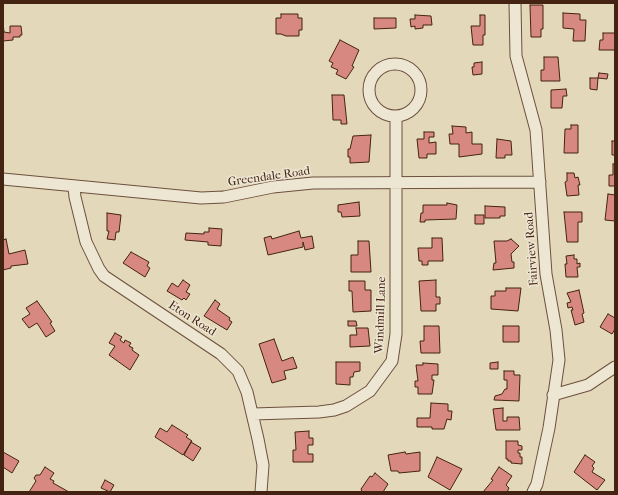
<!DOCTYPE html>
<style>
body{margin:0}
#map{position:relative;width:618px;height:495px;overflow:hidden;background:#e4d8bb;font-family:"IM FELL French Canon",serif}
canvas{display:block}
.frame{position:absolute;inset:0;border:4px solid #442313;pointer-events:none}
</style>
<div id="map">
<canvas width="618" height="495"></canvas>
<div class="frame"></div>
</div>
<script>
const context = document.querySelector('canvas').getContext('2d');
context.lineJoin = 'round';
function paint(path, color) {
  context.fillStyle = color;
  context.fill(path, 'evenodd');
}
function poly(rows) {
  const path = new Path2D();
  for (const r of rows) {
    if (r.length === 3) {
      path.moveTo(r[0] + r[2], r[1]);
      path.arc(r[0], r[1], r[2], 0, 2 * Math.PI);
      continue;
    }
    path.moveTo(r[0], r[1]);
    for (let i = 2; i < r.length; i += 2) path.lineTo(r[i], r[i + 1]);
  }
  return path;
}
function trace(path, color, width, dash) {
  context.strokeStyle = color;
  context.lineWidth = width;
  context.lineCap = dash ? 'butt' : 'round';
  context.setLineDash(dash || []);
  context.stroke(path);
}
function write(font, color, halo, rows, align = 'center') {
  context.font = font + ' "IM FELL French Canon",serif';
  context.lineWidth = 3;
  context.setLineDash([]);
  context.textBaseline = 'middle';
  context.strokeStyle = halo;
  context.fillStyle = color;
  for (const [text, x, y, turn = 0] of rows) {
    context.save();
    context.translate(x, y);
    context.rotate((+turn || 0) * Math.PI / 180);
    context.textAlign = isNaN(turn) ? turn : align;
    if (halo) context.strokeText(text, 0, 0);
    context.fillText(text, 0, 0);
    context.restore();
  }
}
const building = poly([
 [530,5,543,5,543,29,541,29,541,37,531,37,530,5],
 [563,13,580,14,580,20,586,20,585,41,573,41,574,29,563,28,563,13],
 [281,14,298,14,298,18,302,18,302,30,299,30,299,36,286,36,281,34,276,34,276,18,281,18,281,14],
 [415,15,431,16,432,25,423,25,423,28,415,29,415,26,411,27,410,19,415,19,415,15],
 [480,15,485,15,485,35,483,35,483,45,473,45,471,26,480,26,480,15],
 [374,18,396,18,396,28,374,29,374,18],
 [3,23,4,32,10,33,10,26,21,26,22,35,20,35,20,37,13,37,13,40,3,41,3,23],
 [603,33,615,33,615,50,599,50,600,40,603,40,603,33],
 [340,40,359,50,352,66,354,67,346,79,336,74,338,70,331,67,333,63,329,61,340,40],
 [544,57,558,57,560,81,541,81,541,70,544,70,544,57],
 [482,62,482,74,473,75,472,67,474,67,474,63,482,62],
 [599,73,608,74,607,79,598,78,599,73],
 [590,78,598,78,597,90,590,89,590,78],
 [566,89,567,96,563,96,562,108,551,108,551,90,566,89],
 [332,95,344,95,347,124,341,124,341,120,333,120,332,95],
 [571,125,578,125,578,153,564,153,565,129,571,129,571,125],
 [452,126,466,127,466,133,472,132,472,144,482,144,482,154,459,157,459,144,450,144,449,134,453,134,452,126],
 [424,132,434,132,434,137,429,137,429,143,436,142,436,154,427,154,427,158,419,158,417,139,424,139,424,132],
 [371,135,369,162,350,163,350,157,348,157,348,149,350,149,353,136,371,135],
 [497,139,511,141,512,155,505,155,505,158,496,158,497,139],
 [612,141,615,141,615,155,612,155,612,141],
 [613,164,615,164,615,186,609,186,609,175,613,175,613,164],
 [567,173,574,173,575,178,578,177,580,185,578,185,579,195,567,196,565,182,567,181,567,173],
 [608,194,615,195,615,221,605,220,608,194],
 [359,202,360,216,342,217,341,212,338,212,338,205,359,202],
 [447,203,457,205,456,219,425,220,425,222,420,222,421,213,423,213,423,205,447,205,447,203],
 [485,206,505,207,505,216,500,216,500,218,485,218,485,206],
 [564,212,582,212,582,222,578,222,578,242,567,242,564,212],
 [107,213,121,215,119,232,116,232,115,240,107,239,109,231,107,231,107,213],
 [475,215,484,215,484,224,475,224,475,215],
 [209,228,222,229,221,246,208,245,208,242,185,240,186,233,204,234,204,232,209,232,209,228],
 [299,231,301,238,312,236,314,248,305,250,303,242,303,247,268,255,264,238,271,236,272,239,299,231],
 [432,238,442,238,443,261,428,261,428,265,422,265,422,261,419,261,418,248,432,248,432,238],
 [6,239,9,254,25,250,28,264,11,266,11,268,3,270,3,240,6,239],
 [511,239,519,246,511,254,512,262,514,262,514,268,493,270,494,263,496,263,494,241,507,241,511,239],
 [358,241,369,241,371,272,351,272,351,255,358,255,358,241],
 [131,252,149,262,147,266,150,268,145,277,123,263,131,252],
 [574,255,574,259,577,259,577,264,580,263,580,267,577,267,578,277,566,277,565,264,567,264,566,256,574,255],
 [183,280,190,285,186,292,190,294,186,300,184,298,182,300,167,291,172,283,178,287,183,280],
 [436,280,436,297,440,297,440,304,436,304,436,311,421,311,419,281,436,280],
 [349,281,365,281,365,290,371,290,371,311,353,312,352,291,349,291,349,281],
 [506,288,521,288,518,311,491,309,491,296,495,296,495,291,506,291,506,288],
 [579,290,584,313,582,314,584,322,575,325,571,310,573,310,572,307,568,308,567,303,571,302,567,293,579,290],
 [215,300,220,304,217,309,230,318,229,320,232,322,227,330,204,316,215,300],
 [37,301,52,322,50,323,55,331,46,337,37,323,29,328,22,319,30,314,26,308,37,301],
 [608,314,615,318,615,329,612,334,600,327,608,314],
 [348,321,356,321,357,326,348,326,348,321],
 [424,326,439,326,440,353,421,353,420,341,424,341,424,326],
 [503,326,519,326,519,342,503,342,503,326],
 [356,328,368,328,370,346,350,347,350,335,357,335,356,328],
 [115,333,122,337,120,340,124,343,125,340,131,343,129,346,133,348,132,350,139,355,130,370,109,355,115,346,109,343,115,333],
 [274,339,282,361,293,357,297,368,284,371,286,379,272,383,259,344,274,339],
 [336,362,360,362,360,371,354,372,353,377,350,377,350,385,336,384,336,362],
 [498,362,498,369,490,369,490,363,498,362],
 [423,363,438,364,438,375,432,375,432,380,434,380,432,394,418,394,418,387,415,387,415,381,418,381,416,365,423,365,423,363],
 [504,371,514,371,514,375,520,375,519,401,494,400,495,396,502,394,505,389,507,389,507,380,504,380,504,371],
 [431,403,448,404,448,411,452,411,451,420,447,419,444,429,432,429,432,427,417,427,417,418,430,418,431,403],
 [503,408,503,421,507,421,507,417,519,417,520,430,496,430,493,409,503,408],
 [172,425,188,435,186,437,192,441,183,455,155,437,160,428,167,432,172,425],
 [309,431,309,438,313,438,313,445,308,445,308,454,313,454,313,462,293,462,293,450,296,450,295,432,309,431],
 [506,441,518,441,518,445,522,446,522,450,518,450,518,453,520,453,520,457,522,457,522,464,511,463,511,461,508,461,508,459,506,459,506,441],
 [191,442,201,448,193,461,184,455,191,442],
 [3,452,19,461,12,473,3,467,3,452],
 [405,452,406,454,420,452,420,471,399,473,398,471,391,471,388,455,405,452],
 [585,455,595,462,592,466,594,468,592,472,605,480,597,490,574,472,585,455],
 [437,457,462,469,450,490,428,477,437,457],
 [45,467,54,473,50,479,54,481,53,483,69,492,29,492,36,481,34,478,36,475,40,475,45,467],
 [499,467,512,476,506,485,509,488,507,492,483,492,493,480,491,479,499,467],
 [375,473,388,484,383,492,362,492,361,489,370,476,372,477,375,473],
 [105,480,114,485,110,492,101,488,105,480]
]);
const minor = poly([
 [515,3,516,56,536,130,546,274,556,330,559,360,549,428,537,484,533,492],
 [395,90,26],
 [3,179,201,198,224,197,273,187,313,183,540,182],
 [74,187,75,197,86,242,99,269,104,276,221,354,238,371,247,392,258,439,263,465,261,492],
 [553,395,588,385,615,367],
 [253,414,319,412,334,410,346,406,370,391,392,361,396,334,396,116]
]);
const streetNames = [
 ["Greendale Road",269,177,-8],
 ["Fairview Road",532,249,-94],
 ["Windmill Lane",381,315,-88],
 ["Eton Road",192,319,33]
];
paint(building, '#d68881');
trace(building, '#442313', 1);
trace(minor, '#6c503d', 13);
trace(minor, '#ede6d3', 11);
write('12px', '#442313', '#ede6d3', streetNames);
</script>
